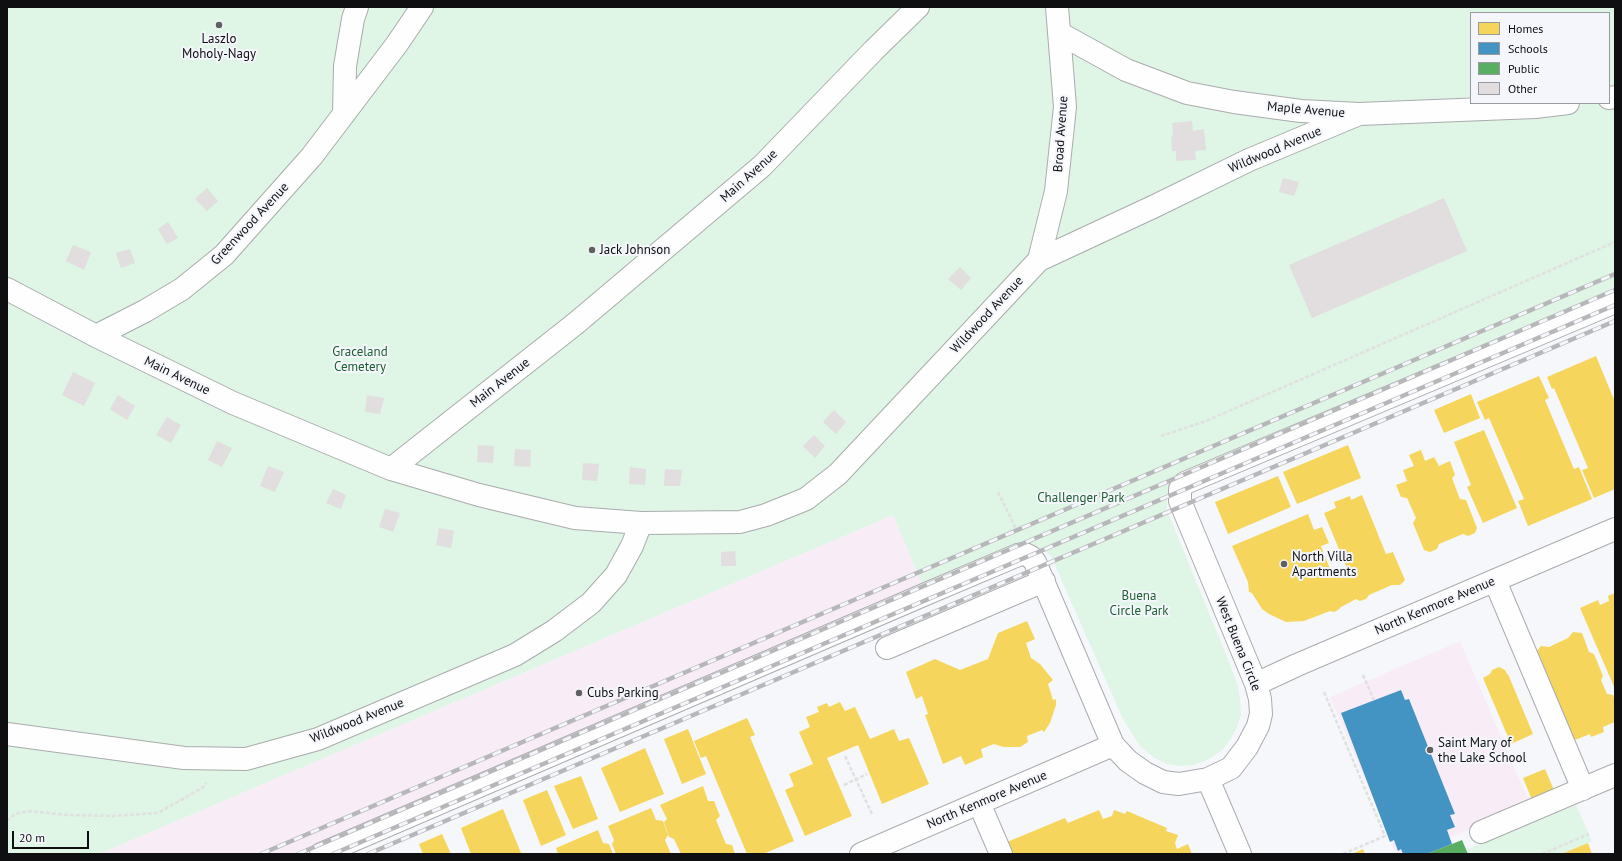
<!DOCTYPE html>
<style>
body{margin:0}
#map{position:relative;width:1622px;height:861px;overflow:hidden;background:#f5f7fa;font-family:"PT Sans",sans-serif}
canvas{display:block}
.frame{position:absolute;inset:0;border:8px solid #0f0f11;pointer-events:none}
.legend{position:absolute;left:1470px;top:12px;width:140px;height:92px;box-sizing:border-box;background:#f4f6fb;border:1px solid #989a9d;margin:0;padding:5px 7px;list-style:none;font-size:12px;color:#0f0f11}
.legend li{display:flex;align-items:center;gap:8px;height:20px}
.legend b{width:20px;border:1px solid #989a9d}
.scale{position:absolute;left:12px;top:831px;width:77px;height:18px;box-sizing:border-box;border:2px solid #0f0f11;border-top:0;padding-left:5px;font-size:12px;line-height:14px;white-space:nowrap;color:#0f0f11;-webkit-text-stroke:3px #f4f6fb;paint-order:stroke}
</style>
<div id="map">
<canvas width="1622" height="861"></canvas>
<div class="frame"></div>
<ul class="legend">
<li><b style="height:11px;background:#f6d55c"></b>Homes</li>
<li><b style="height:11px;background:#4393c3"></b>Schools</li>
<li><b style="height:11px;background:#5aae61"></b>Public</li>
<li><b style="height:11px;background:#e2ddde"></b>Other</li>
</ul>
<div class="scale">20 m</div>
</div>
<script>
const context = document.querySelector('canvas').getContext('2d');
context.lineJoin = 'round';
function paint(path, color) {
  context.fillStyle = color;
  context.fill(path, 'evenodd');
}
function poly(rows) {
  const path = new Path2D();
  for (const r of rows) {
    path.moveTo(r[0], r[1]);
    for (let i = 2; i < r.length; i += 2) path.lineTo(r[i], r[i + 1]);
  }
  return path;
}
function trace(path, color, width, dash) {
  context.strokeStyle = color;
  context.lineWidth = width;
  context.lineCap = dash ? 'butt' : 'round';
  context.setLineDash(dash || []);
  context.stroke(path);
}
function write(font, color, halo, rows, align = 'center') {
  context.font = font + ' "PT Sans",sans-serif';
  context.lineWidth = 4;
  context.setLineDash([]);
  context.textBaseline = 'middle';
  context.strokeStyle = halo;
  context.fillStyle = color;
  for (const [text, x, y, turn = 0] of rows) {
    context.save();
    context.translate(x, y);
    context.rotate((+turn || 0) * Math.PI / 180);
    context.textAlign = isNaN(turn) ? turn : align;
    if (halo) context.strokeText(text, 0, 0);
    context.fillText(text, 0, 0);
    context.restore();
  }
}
const commercial = poly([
 [893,515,923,586,301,854,99,854]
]);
const education = poly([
 [1460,641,1530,804,1412,854,1396,854,1330,697]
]);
const green = poly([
 [7,7,1615,7,1615,298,1171,489,1167,495,1167,510,1231,667,1238,686,1240,700,1241,715,1237,727,1230,740,1222,750,1207,760,1193,765,1180,766,1167,764,1153,757,1140,746,1123,719,1058,572,1051,556,1044,550,1036,549,923,586,893,515,99,854,7,854],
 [1471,13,1609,13,1609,103,1471,103],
 [1576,805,1592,841,1561,854,1468,854,1466,850]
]);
const homes = poly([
 [1596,356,1615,402,1615,489,1594,498,1582,470,1588,468,1554,388,1552,389,1547,377],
 [1539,376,1549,398,1545,400,1574,469,1579,467,1592,499,1528,526,1518,501,1524,499,1489,418,1485,420,1477,402],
 [1471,394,1480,418,1444,433,1434,410],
 [1484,430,1517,508,1483,523,1467,487,1471,485,1454,442],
 [1348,445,1361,478,1297,504,1283,472],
 [1421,450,1425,461,1434,457,1439,466,1450,461,1455,475,1452,478,1460,499,1466,500,1477,528,1475,533,1468,536,1463,534,1439,544,1437,549,1430,552,1424,550,1413,523,1416,518,1407,498,1401,497,1396,485,1407,481,1403,470,1414,466,1409,455],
 [1278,476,1291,507,1228,534,1215,502],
 [1362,495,1386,554,1393,552,1405,580,1400,585,1392,585,1369,595,1366,599,1360,601,1356,599,1341,607,1338,610,1334,612,1330,611,1304,621,1286,622,1269,614,1262,609,1252,593,1249,592,1248,582,1232,546,1308,514,1314,530,1322,527,1329,543,1321,546,1332,574,1341,570,1343,573,1348,571,1324,513,1336,508,1334,502,1350,496,1351,500],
 [1615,593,1615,689,1580,608,1598,600,1600,605,1609,601,1608,596],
 [1027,621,1035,639,1026,643,1031,658,1040,664,1053,680,1048,684,1053,700,1056,699,1056,705,1050,723,1044,732,1042,730,1027,736,1028,742,1020,747,1003,747,994,744,981,749,983,757,965,765,961,756,943,764,925,715,928,714,922,696,916,699,906,672,935,659,960,670,988,659,998,633],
 [1573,632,1582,633,1589,652,1594,654,1603,676,1601,680,1607,694,1613,695,1615,701,1615,722,1603,727,1604,732,1591,737,1590,734,1570,742,1536,652,1541,646,1549,647,1568,638],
 [1499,667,1505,670,1507,674,1508,674,1533,734,1511,744,1483,678,1490,674,1492,670],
 [840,702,845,711,855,707,870,739,894,729,899,741,909,738,929,784,882,804,858,745,827,758,852,816,805,836,785,790,794,786,789,774,813,764,799,732,810,727,806,717,819,712,817,707,827,703,829,707],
 [747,718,755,735,750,737,794,841,763,854,747,854,706,756,701,758,694,741],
 [688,729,706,774,682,784,664,739],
 [645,748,664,794,620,812,601,768],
 [1545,769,1554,790,1532,800,1523,778],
 [581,776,598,819,573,829,554,786],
 [703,786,708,801,714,801,720,816,716,820,726,844,732,845,735,854,681,854,674,839,669,837,664,822,667,819,660,805],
 [547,790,566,835,541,846,523,800],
 [651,808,656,820,663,821,668,835,665,840,671,854,616,854,612,844,614,840,608,826],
 [503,809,521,853,471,854,461,828],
 [1099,810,1103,819,1112,816,1114,810,1125,814,1127,811,1167,828,1166,831,1178,835,1175,843,1177,849,1188,844,1192,854,1012,854,1007,842,1065,818,1068,823],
 [598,830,603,843,609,844,613,854,558,854,556,848],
 [442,834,451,854,423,854,419,844],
 [1588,843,1592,854,1561,854],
 [1363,849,1365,854,1352,854]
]);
const schools = poly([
 [1401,690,1405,700,1409,699,1455,814,1450,815,1455,827,1447,830,1452,844,1427,854,1403,854,1401,849,1398,851,1394,840,1390,842,1341,713]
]);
const public = poly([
 [1462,840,1468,854,1427,854]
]);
const building = poly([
 [1192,121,1193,131,1204,129,1206,150,1195,151,1196,160,1176,161,1176,151,1172,151,1171,136,1173,137,1172,123],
 [1283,178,1299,182,1294,196,1279,192],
 [207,188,218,201,207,211,195,199],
 [1444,198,1467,251,1312,318,1289,265],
 [168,222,178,238,167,244,158,229],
 [73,245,91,252,84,270,66,261],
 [130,249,135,263,121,268,116,253],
 [960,267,971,278,961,290,948,279],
 [73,372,95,383,84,406,62,395],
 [118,395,135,406,127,420,110,409],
 [367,395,384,398,380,414,365,412],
 [834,410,846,422,836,434,823,422],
 [167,417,181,425,171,443,156,435],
 [814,435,825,446,815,458,803,446],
 [217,441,232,448,222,467,208,460],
 [478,445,494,446,493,463,477,462],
 [515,449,531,450,530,467,514,466],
 [583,463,599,464,597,481,582,480],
 [268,466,284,472,275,492,260,486],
 [630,467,646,469,645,485,629,484],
 [665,469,682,470,680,486,664,486],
 [333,489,346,495,341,509,326,503],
 [385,509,400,513,393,532,379,527],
 [439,528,454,531,451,548,436,545],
 [735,551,736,566,721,566,721,552]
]);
const path = poly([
 [1161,436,1206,421,1615,242],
 [998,492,1017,531],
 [1363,675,1374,700],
 [1324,692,1385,836,1343,854],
 [845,756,872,814],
 [844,785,867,774],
 [7,821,15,814,29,811,67,815,113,816,158,813,202,788,206,783],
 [1542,854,1589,834]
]);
const minor = poly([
 [1059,33,1126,70,1187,93,1234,102,1301,111,1359,114,1535,107,1568,103],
 [1609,98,1615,97],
 [344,114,345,66,353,19,357,7],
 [1039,260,1056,191,1065,107,1057,7],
 [7,289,96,336,233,403,391,469,575,324,762,166,873,51,918,7],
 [96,336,145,311,182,289,224,255,312,156,397,44,422,7],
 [391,469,479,495,575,518,641,523],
 [1495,581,1583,789],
 [887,648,1044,581],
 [1256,684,1297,665,1615,529],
 [7,734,184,758,246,759,318,739,515,655,554,631,591,603,616,575,632,546,641,523,740,522,766,515,806,499,838,474,1039,260,1155,206,1249,160,1359,114],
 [1208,779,1240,854],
 [979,803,1001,854],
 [1481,832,1615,775],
 [321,854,926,594,1018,555,1025,554,1031,557,1035,562,1113,745,1128,761,1145,773,1163,782,1179,784,1208,779,1231,768,1247,747,1258,726,1261,714,1260,699,1256,684,1180,501,1180,489,1185,483,1615,302],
 [861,854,1113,745]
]);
const rail = poly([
 [261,854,1615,274],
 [298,854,1615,290],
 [333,854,1615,305],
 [368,854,1615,321]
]);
const markers = [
 [219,25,4,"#606063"],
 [592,250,4,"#606063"],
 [1284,564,4,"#606063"],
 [579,693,4,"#606063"],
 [1430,750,4,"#606063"]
];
const poiNames = [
 ["Laszlo",219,39,"center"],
 ["Moholy-Nagy",219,54,"center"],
 ["Jack Johnson",600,250],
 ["North Villa",1292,557],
 ["Apartments",1292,572],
 ["Cubs Parking",587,693],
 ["Saint Mary of",1438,743],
 ["the Lake School",1438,758]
];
const streetNames = [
 ["Maple Avenue",1306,110,5],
 ["Broad Avenue",1061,134,-86],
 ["Wildwood Avenue",1275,150,-23],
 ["Main Avenue",749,176,-42],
 ["Greenwood Avenue",250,224,-47],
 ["Wildwood Avenue",987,315,-47],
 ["Main Avenue",177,376,26],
 ["Main Avenue",500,383,-38],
 ["North Kenmore Avenue",1435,606,-23],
 ["West Buena Circle",1238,644,68],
 ["Wildwood Avenue",357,721,-22],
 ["North Kenmore Avenue",987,800,-23]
];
const parkNames = [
 ["Graceland",360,352],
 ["Cemetery",360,367],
 ["Challenger Park",1081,498],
 ["Buena",1139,596],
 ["Circle Park",1139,611]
];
paint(commercial, '#f8edf6');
paint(education, '#f8edf7');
paint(green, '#dff5e5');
paint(homes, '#f6d55c');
paint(schools, '#4393c3');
paint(public, '#5aae61');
paint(building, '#e2ddde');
trace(minor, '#aaabad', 24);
trace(path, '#e0e0e0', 2.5, [4, 2]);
trace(minor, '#fefefe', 22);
trace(rail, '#b7b7b9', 4.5);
trace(rail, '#f4f6fb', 3, [9]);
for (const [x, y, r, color] of markers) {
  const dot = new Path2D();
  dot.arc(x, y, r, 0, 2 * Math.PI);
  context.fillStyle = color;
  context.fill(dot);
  trace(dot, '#f4f6fb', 1.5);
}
write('13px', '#0f0f11', '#f4f6fb', poiNames, 'left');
write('13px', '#0f0f11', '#f4f6fb', streetNames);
write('13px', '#1d5f31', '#f4f6fb', parkNames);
</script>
